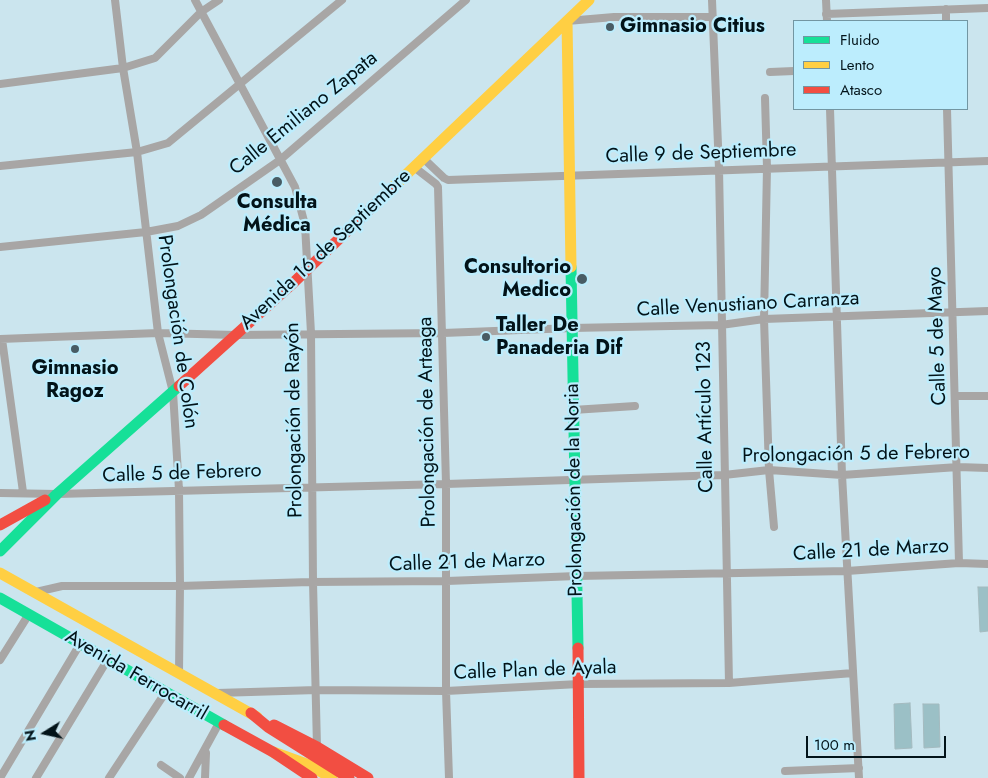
<!DOCTYPE html>
<meta charset="utf-8">
<style>
body{margin:0}
#map{position:relative;width:988px;height:778px;overflow:hidden;background:#cbe5ee;font-family:Jost,sans-serif}
canvas{display:block}
.legend{position:absolute;left:793px;top:20px;width:175px;height:90px;box-sizing:border-box;background:#bcedfd;border:1px solid #7296a2;margin:0;padding:6px 9px;list-style:none;font-size:15px;color:#021319}
.legend li{display:flex;align-items:center;gap:10px;height:25px}
.legend b{width:25px;border:1px solid #7296a2}
.north{position:absolute;left:20px;top:708px;width:50px;height:50px;-webkit-text-stroke:4px #bcedfd;paint-order:stroke;rotate:260deg;font-size:14px;font-weight:700;line-height:20px;text-align:center;color:#021319}
.north::after{content:'';display:block;margin:auto;width:18px;height:22px;background:#021319;clip-path:polygon(50% 0,100% 100%,50% 72%,0 100%)}
.scale{position:absolute;left:806px;top:736px;width:140px;height:22px;box-sizing:border-box;border:2px solid #021319;border-top:0;padding-left:6px;font-size:15px;line-height:18px;white-space:nowrap;color:#021319;-webkit-text-stroke:4px #bcedfd;paint-order:stroke}
</style>
<div id="map">
<canvas width="988" height="778"></canvas>
<ul class="legend">
<li><b style="height:6px;background:#16e098"></b>Fluido</li>
<li><b style="height:6px;background:#ffcf43"></b>Lento</li>
<li><b style="height:6px;background:#f24e42"></b>Atasco</li>
</ul>
<div class="north">N</div>
<div class="scale">100 m</div>
</div>
<script>
const context = document.querySelector('canvas').getContext('2d');
context.lineJoin = 'round';
function paint(path, color) {
  context.fillStyle = color;
  context.fill(path, 'evenodd');
}
function poly(rows) {
  const path = new Path2D();
  for (const r of rows) {
    path.moveTo(r[0], r[1]);
    for (let i = 2; i < r.length; i += 2) path.lineTo(r[i], r[i + 1]);
  }
  return path;
}
function trace(path, color, width, dash) {
  context.strokeStyle = color;
  context.lineWidth = width;
  context.lineCap = dash ? 'butt' : 'round';
  context.setLineDash(dash || []);
  context.stroke(path);
}
function write(font, color, halo, rows, align = 'center') {
  context.font = font + ' Jost,sans-serif';
  context.lineWidth = 4.5;
  context.setLineDash([]);
  context.textBaseline = 'middle';
  context.strokeStyle = halo;
  context.fillStyle = color;
  for (const [text, x, y, turn = 0] of rows) {
    context.save();
    context.translate(x, y);
    context.rotate((+turn || 0) * Math.PI / 180);
    context.textAlign = isNaN(turn) ? turn : align;
    if (halo) context.strokeText(text, 0, 0);
    context.fillText(text, 0, 0);
    context.restore();
  }
}
const building = poly([
 [978,587,988,587,988,631,980,632,978,587],
 [910,703,912,748,895,749,894,704,910,703],
 [923,704,939,704,940,747,924,748,923,704]
]);
const street = poly([
 [115,0,123,68,137,152,158,333,173,392,179,490,180,586,179,672],
 [195,0,295,187,305,225,311,333,313,582,317,747],
 [712,0,719,169,729,683],
 [826,0,827,21],
 [946,9,946,21],
 [826,14,988,8],
 [567,21,614,17,713,17],
 [770,72,794,71],
 [0,84,123,68,155,58,201,12,219,0],
 [765,98,767,168,764,319,769,470,774,527],
 [830,109,842,475,859,778],
 [947,109,959,563],
 [423,158,444,178,448,180,988,161],
 [0,166,137,152,168,143,342,0],
 [414,167,436,184,438,187,446,484,446,691,449,778],
 [0,247,146,232,178,226,201,215,280,160,466,0],
 [0,339,158,333,236,335,443,333,572,328,721,325,764,319,988,311],
 [2,339,23,492],
 [956,396,988,396],
 [573,410,635,406],
 [0,493,57,494,446,484,724,475,769,470,842,475,958,467,988,468],
 [36,592,62,586,180,586,310,582,447,581,577,576,847,571,959,563,988,564],
 [0,660,29,614],
 [217,693,317,690,446,691,579,684,729,683,853,673],
 [161,765,180,778],
 [785,771,859,768],
 [0,778,80,644],
 [36,778,108,659],
 [109,778,165,693],
 [189,778,219,723],
 [205,778,206,753]
]);
const fast = poly([
 [571,267,578,648],
 [0,551,57,494,179,386],
 [0,598,224,725]
]);
const slow = poly([
 [567,21,571,267],
 [389,191,589,0],
 [0,573,257,717],
 [273,752,309,765,332,778]
]);
const jam = poly([
 [179,386,291,285,389,191],
 [0,525,45,500],
 [578,648,579,778],
 [251,713,268,727,349,778],
 [224,725,273,752,312,778],
 [274,725,317,747,368,778]
]);
const markers = [
 [610,27,5,"#485c64"],
 [277,182,6,"#485c64"],
 [582,279,6,"#485c64"],
 [486,337,5,"#485c64"],
 [75,349,5,"#485c64"]
];
const poiNames = [
 ["Gimnasio Citius",620,27],
 ["Consulta",277,203,"center"],
 ["Médica",277,226,"center"],
 ["Consultorio",571,268,"right"],
 ["Medico",571,291,"right"],
 ["Taller De",496,326],
 ["Panaderia Dif",496,349],
 ["Gimnasio",75,369,"center"],
 ["Ragoz",75,392,"center"]
];
const streetNames = [
 ["Calle Emiliano Zapata",304,114,-39],
 ["Calle 9 de Septiembre",701,154,-2],
 ["Avenida 16 de Septiembre",326,250,-43],
 ["Calle Venustiano Carranza",748,305,-3],
 ["Prolongación de Colón",177,332,82],
 ["Calle 5 de Mayo",938,336,-92],
 ["Calle Artículo 123",706,417,-91],
 ["Prolongación de Rayón",295,420,-91],
 ["Prolongación de Arteaga",428,422,-91],
 ["Prolongación 5 de Febrero",856,455,-1],
 ["Calle 5 de Febrero",182,474,-2],
 ["Prolongación de la Noria",575,490,-91],
 ["Calle 21 de Marzo",871,551,-3],
 ["Calle 21 de Marzo",467,563,-2],
 ["Calle Plan de Ayala",535,671,-2],
 ["Avenida Ferrocarril",136,676,30]
];
paint(building, '#9bc0c6');
trace(building, '#a4babf', 1);
trace(street, '#a8a6a5', 8);
trace(fast, '#16e098', 11);
trace(slow, '#ffcf43', 11);
trace(jam, '#f24e42', 11);
for (const [x, y, r, color] of markers) {
  const dot = new Path2D();
  dot.arc(x, y, r, 0, 2 * Math.PI);
  context.fillStyle = color;
  context.fill(dot);
  trace(dot, '#bcedfd', 2);
}
write('bold 20px', '#021319', '#bcedfd', poiNames, 'left');
write('20px', '#021319', '#bcedfd', streetNames);
</script>
